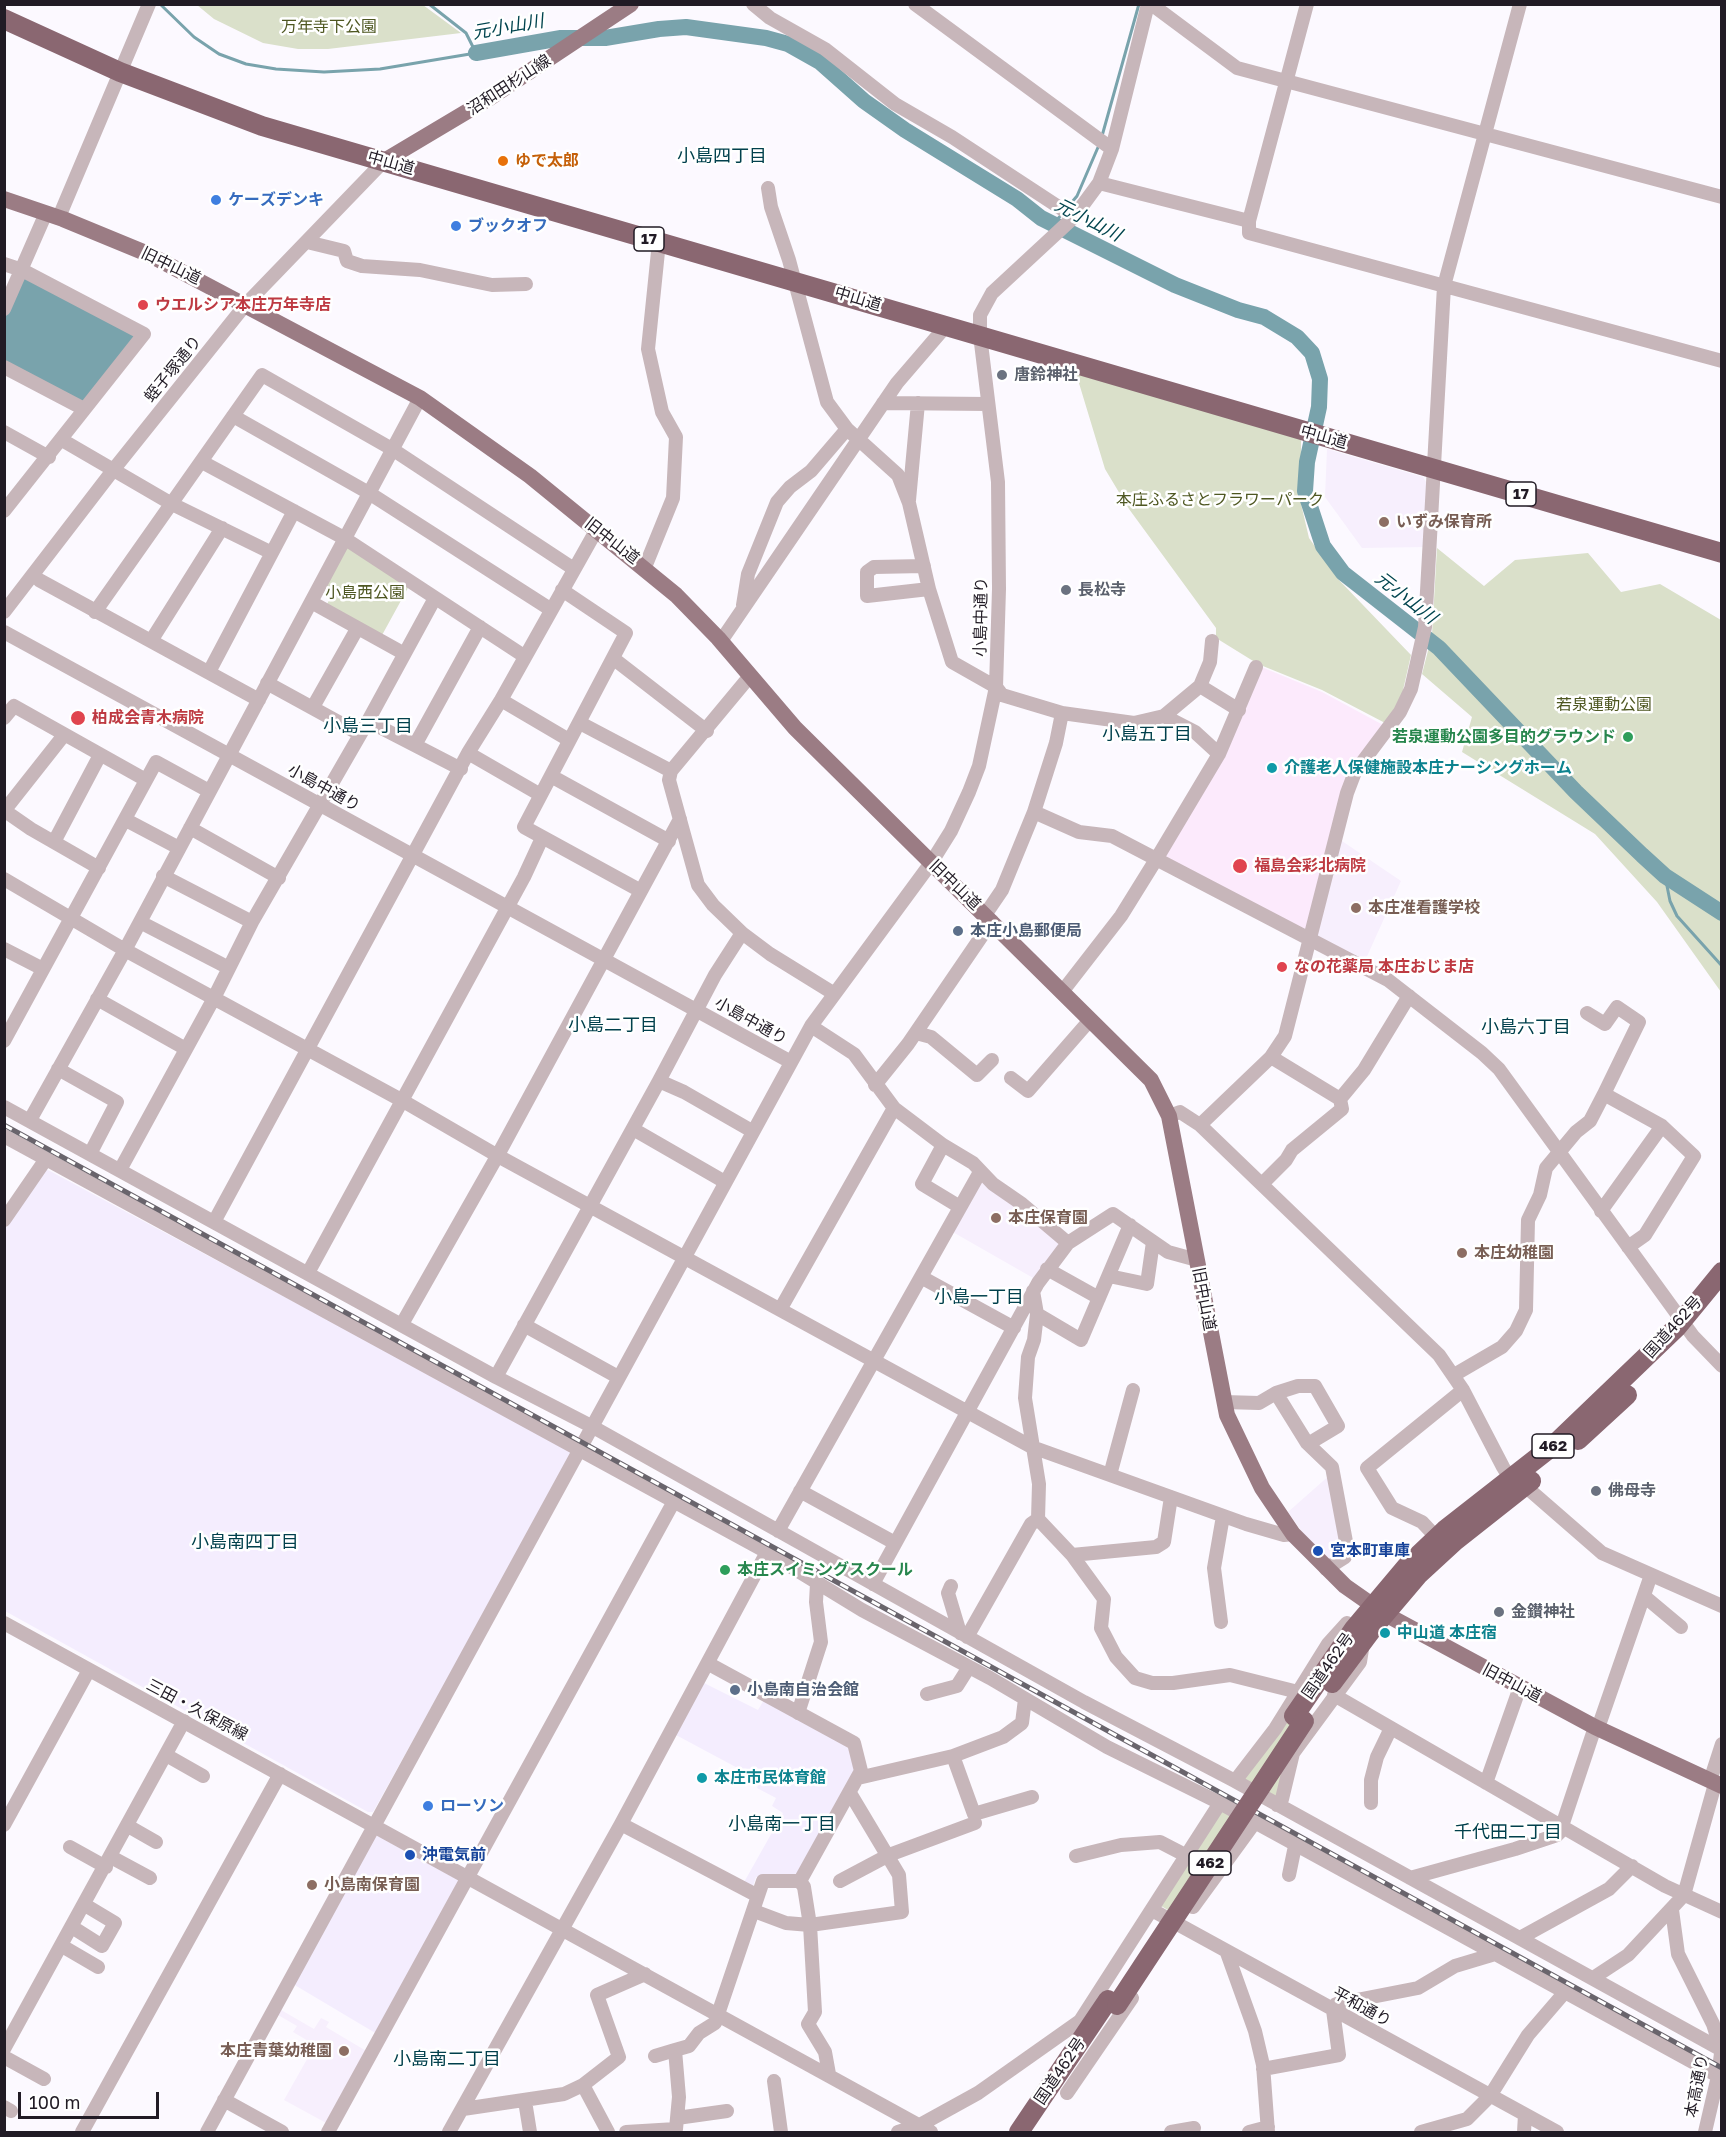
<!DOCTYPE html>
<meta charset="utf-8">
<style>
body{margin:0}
#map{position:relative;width:1726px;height:2137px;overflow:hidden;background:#fcf9ff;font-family:"Golos Text",sans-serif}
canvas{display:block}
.frame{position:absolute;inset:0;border:6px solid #211b25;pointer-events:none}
.scale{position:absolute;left:18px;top:2092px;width:141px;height:27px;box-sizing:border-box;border:3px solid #211b25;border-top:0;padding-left:8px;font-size:18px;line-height:21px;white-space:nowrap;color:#211b25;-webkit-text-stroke:4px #fff;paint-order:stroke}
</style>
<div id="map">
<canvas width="1726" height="2137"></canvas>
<div class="frame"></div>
<div class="scale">100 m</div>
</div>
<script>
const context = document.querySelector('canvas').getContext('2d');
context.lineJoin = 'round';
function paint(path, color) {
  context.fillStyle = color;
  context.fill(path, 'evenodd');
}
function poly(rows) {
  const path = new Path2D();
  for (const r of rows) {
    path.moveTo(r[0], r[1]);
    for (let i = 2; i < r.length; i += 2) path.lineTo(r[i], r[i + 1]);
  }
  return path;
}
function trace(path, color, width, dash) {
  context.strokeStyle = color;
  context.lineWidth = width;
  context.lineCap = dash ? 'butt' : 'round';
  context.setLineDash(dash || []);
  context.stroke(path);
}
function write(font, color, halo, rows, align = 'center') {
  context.font = font + ' "Golos Text","Noto Sans JP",sans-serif';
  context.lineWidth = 5;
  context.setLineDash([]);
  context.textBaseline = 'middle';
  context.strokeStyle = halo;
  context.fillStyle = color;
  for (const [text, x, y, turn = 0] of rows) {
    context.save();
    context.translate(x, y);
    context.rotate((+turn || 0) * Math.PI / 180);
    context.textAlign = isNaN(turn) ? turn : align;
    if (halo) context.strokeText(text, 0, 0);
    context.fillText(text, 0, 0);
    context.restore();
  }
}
const built = poly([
 [1327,449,1423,477,1426,482,1425,547,1362,548,1325,497],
 [1342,841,1401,881,1364,963,1319,939,1316,934,1339,842],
 [979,1178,1064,1243,1035,1279,951,1231],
 [1331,1474,1344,1551,1331,1563,1303,1533,1288,1512],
 [281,2010,314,2029,321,2018,329,2022,326,2027,368,2052,328,2124,284,2100,315,2045,293,2032,297,2026,278,2015]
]);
const industrial = poly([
 [48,1170,574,1452,373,1812,368,1812,5,1611,5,1228,42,1171],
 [704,1683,758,1710,764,1700,851,1745,858,1771,799,1875,756,1877,753,1886,743,1884,783,1813,772,1806,776,1798,757,1788,760,1780,676,1735],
 [376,1835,460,1881,377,2034,293,1984]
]);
const medical = poly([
 [1259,666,1322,692,1385,726,1364,753,1308,933,1164,858]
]);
const green = poly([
 [197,5,423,5,461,33,328,49,298,49,263,43,214,19],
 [1075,370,1301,439,1301,504,1309,538,1338,579,1411,655,1401,699,1387,724,1322,690,1258,664,1216,638,1216,628,1129,509,1105,469],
 [351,546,409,586,381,637,326,606,333,593,324,588,345,547],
 [1437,548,1484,586,1515,560,1588,553,1621,592,1660,584,1721,620,1721,992,1657,902,1595,834,1462,752,1472,717,1422,674,1432,635],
 [1284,1720,1304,1732,1276,1799,1240,1780],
 [1222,1808,1250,1824,1182,1918,1161,1906]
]);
const water = poly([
 [26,277,134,333,136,337,85,401,77,403,5,363,5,318,22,278]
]);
const stream = poly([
 [160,4,194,37,219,54,246,64,276,69,324,72,380,69,476,53,466,33,429,4],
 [1102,136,1139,4],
 [1067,208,1077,196,1099,145],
 [1053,224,1063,213],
 [1665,876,1670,901,1677,916,1722,966]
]);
const river = poly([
 [476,53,561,38,605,38,659,29,686,27,766,38,788,44,820,62,864,101,905,130,1017,199,1041,218,1175,285,1238,310,1264,317,1297,337,1312,353,1320,379,1319,407,1307,462,1305,491,1323,546,1343,573,1439,648,1576,792,1642,855,1665,876,1722,913]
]);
const minor = poly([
 [753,4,770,18,825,49,895,104,952,137,1074,217],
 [915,4,1112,149],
 [1151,4,1237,68,1722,197],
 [1307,4,1249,221,1249,233,1722,361],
 [1099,183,1249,221],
 [768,188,771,207,789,260,827,402,847,429,898,475,909,503,929,589,952,662,996,687,1002,695,1062,713,1134,723,1164,716,1200,686,1210,662,1212,641],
 [59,217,149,4],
 [307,242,344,251,347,261,362,266,420,270,492,285,526,284],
 [4,264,22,270,144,334,4,511],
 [4,309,46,213],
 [4,367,84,409],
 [883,403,988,404],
 [233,416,369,493,550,609],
 [4,432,49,457],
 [62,440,172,504,270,552],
 [202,462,344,538,524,656],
 [909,500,918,403],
 [924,566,874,567,867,572,867,596,929,589],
 [645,567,673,498,676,437,662,412,648,349,659,242],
 [39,580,259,700],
 [562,590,626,633,524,827,641,891],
 [311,602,403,653],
 [743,605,748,574,777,502,790,487,811,471,847,429],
 [4,612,114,469,246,304,384,161],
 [95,612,262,375,392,449,574,569],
 [4,632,791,1062],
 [151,641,222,528],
 [721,641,897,383,946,326],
 [614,659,707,731],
 [209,672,294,511],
 [750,676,671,771,669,780,698,885,713,905,742,933,770,954,833,993],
 [267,683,360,734],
 [1200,686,1239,710],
 [501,700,569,740],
 [313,707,357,629],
 [1164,716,1195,732,1219,754],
 [4,718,14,706,146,780],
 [368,721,461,769],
 [580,723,671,771],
 [415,745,480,627],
 [468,753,539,794],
 [551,776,669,841],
 [4,811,64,735],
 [5,811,31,829,99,868],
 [1034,812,1079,832,1112,836,1388,980,1482,1053,1499,1069,1693,1336,1722,1366],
 [126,820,179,848],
 [190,828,279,878],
 [54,842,100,755],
 [163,876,252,922],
 [4,879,125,950,403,1101,498,1156,1032,1447,1246,1524,1284,1535,1293,1534],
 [985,915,1002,890,1034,812,1056,743,1062,713],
 [140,922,229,968],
 [4,949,43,969],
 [1062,992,1121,916,1157,858,1219,754,1256,667],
 [97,999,186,1049],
 [1587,1013,1605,1024,1617,1007,1639,1022,1604,1094],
 [811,1026,854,1054,894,1108,943,1145,973,1163,993,1184,1022,1204,1068,1243],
 [916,1033,931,1037,977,1075,992,1060],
 [4,1041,156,762,209,791],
 [58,1069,117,1102,90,1154],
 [1011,1078,1028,1091,1090,1020],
 [659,1081,684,1092,752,1131],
 [875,1085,908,1044,992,921],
 [1340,1099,1364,1070,1409,996],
 [4,1107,496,1377,593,1427,1084,1702,1235,1781,1722,2050],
 [1169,1116,1180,1112,1200,1125,1439,1355,1463,1390,1503,1467,1506,1472,1516,1476],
 [30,1120,125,950,420,398],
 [1200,1125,1271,1057,1285,1036,1347,793,1355,772,1400,712,1411,689,1425,627,1444,286,1520,4],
 [633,1129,725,1182],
 [4,1136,767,1552,862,1610,990,1678,1107,1747,1220,1803,1722,2078],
 [943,1145,922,1184,960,1207],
 [120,1170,214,998,252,922,368,721,435,598],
 [1263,1183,1286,1160,1292,1150,1342,1109,1340,1099,1271,1057],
 [1601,1211,1662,1126],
 [4,1220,46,1159],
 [214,1222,468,753,501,700,597,529],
 [1047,1269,1099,1298],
 [308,1273,524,877,542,838],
 [1109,1276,1147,1284,1153,1242],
 [921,1277,1014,1328],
 [1033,1291,1037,1314,1034,1340,1028,1357,1025,1398,1039,1484,1038,1519,1072,1555,1104,1599,1101,1628,1116,1657,1135,1678,1152,1683,1173,1683,1230,1675,1298,1692],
 [781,1308,894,1108],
 [1037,1314,1081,1340,1130,1225],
 [402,1324,499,1153,680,819],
 [524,1325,618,1377],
 [1454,1375,1502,1347,1516,1331,1526,1310,1528,1220,1540,1195,1546,1168,1576,1132,1590,1121,1604,1094,1662,1126,1694,1156,1645,1235,1628,1247],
 [496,1377,659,1081,715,975,742,933],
 [1276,1393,1298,1386,1315,1386,1338,1426,1308,1444],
 [1224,1402,1259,1403,1276,1393,1307,1443,1332,1467,1347,1547,1345,1557,1326,1569],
 [1110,1475,1133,1390],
 [1525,1486,1602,1553,1722,1606],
 [800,1491,895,1543],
 [778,1531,980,1172],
 [1437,1538,1422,1522,1392,1508,1367,1468,1463,1390],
 [1072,1555,1156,1547,1164,1542,1171,1497],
 [873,1584,1038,1283,1068,1243,1113,1214,1168,1252,1197,1260],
 [951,1586,948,1593,960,1633],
 [1644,1596,1681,1627],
 [1221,1622,1214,1568,1223,1516],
 [4,1623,931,2132],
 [967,1637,1031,1524,1038,1519],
 [927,1694,957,1686,969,1667],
 [1334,1695,1665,1886,1722,1912],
 [798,1713,821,1642,816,1602,817,1583],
 [1598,1728,1651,1575],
 [166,1755,203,1776],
 [953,1756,974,1814,1032,1797],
 [858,1778,953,1756,1003,1737,1022,1723,1025,1699],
 [1235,1781,1275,1729,1328,1644,1347,1623,1354,1629],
 [1710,1781,1722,1744],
 [1486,1783,1520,1687],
 [1371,1803,1371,1780,1377,1757,1391,1728],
 [1277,1805,1282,1799,1293,1753,1360,1662,1363,1643],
 [621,1824,758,1896],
 [4,1825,89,1670],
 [128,1826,156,1842],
 [1562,1826,1595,1727],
 [70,1847,106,1867],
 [1076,1856,1121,1845,1160,1842,1187,1856],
 [111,1857,150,1878],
 [1289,1875,1295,1846],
 [1410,1878,1515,1849,1557,1835,1564,1828],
 [800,1881,804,1887,810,1925,815,2012,808,2024,825,2052,829,2074],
 [840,1881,889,1855,975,1823],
 [1193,1907,1255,1822],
 [1152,1910,1557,2132],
 [1672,1910,1678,1954,1713,2024,1721,2050],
 [754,1911,786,1923,810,1925,902,1912,899,1875,850,1793],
 [72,1927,102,1946,115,1923,85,1905],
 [1520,1938,1609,1889,1632,1866],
 [62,1946,98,1967],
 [1227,1953,1255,2031,1263,2065,1268,2132],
 [1593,1978,1628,1955,1684,1895,1715,1784],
 [4,2049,184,1721],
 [655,2056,675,2050],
 [4,2057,44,2079],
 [1263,2069,1339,2055,1333,2010,1336,2004,1418,1988,1455,1966,1495,1954],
 [774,2081,781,2132],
 [583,2085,608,2132],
 [1067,2093,1132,1998],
 [224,2100,282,2132],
 [525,2101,530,2132],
 [4,2107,11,2111],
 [463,2109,564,2094,583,2085,619,2057,597,1995,645,1974],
 [677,2118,727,2111],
 [676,2129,679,2097,675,2050,689,2046,699,2033,715,2023,763,1881,800,1881,861,1771,854,1743,709,1664],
 [82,2132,280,1774],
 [207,2132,811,1026,931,863,951,831,969,792,979,766,996,687,999,589,998,482,980,335,980,315,992,293,1074,217,1099,183,1112,149,1148,4],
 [328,2132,673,1503],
 [449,2132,621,1824,767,1552],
 [626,2132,676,2129,675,2132],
 [898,2132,920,2125,978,2093,1080,2021,1220,1803],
 [1171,2132,1194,2128],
 [1249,2132,1268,2127],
 [1421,2132,1467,2119,1490,2096,1528,2035,1565,1992],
 [1524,2132,1525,2115],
 [1705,2132,1718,2076,1722,2046]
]);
const major = poly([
 [384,161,488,99,631,4],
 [4,199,63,219,148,254,420,398,530,476,676,595,718,638,795,728,1151,1080,1169,1116,1227,1415,1262,1488,1293,1534,1345,1586,1385,1614,1595,1727,1722,1786]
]);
const highway = poly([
 [4,19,120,72,262,126,1722,553],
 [1578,1440,1627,1395],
 [1332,1683,1373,1628,1418,1575,1455,1541,1531,1481],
 [1294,1716,1354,1629,1407,1566,1445,1530,1555,1444,1677,1327,1722,1272],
 [1019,2132,1108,2000]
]);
const rail = poly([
 [4,1125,1722,2068]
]);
const highwayBridge = poly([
 [1117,2005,1304,1721]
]);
const markers = [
 [503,161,6,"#e8710a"],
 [216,200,6,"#3f7fe0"],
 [456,226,6,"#3f7fe0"],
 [143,305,6,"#e0444e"],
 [1002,375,6,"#6b7280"],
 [1384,522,6,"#8d6e63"],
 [1066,590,6,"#6b7280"],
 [78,718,8,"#e0444e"],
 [1628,737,6,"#2e9e5b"],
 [1272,768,6,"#0f9aa8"],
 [1240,866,8,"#e0444e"],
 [1356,908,6,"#8d6e63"],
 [958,931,6,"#5c6f8a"],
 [1282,967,6,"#e0444e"],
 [996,1218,6,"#8d6e63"],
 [1462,1253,6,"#8d6e63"],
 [1596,1491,6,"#6b7280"],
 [1318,1551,6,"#1a4fb4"],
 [725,1570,6,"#2e9e5b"],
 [1499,1612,6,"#6b7280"],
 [1385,1633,6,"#0f9aa8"],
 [735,1690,6,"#5c6f8a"],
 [702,1778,6,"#0f9aa8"],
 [428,1806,6,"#3f7fe0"],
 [410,1855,6,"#1a4fb4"],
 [312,1885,6,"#8d6e63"],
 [344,2051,6,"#8d6e63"]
];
const shields = [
 [649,239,30],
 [1521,494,30],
 [1553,1446,42],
 [1210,1863,42]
];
const shieldNames = [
 ["17",649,239],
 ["17",1521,494],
 ["462",1553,1446],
 ["462",1210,1863]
];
const parkNames = [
 ["万年寺下公園",329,27],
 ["本庄ふるさとフラワーパーク",1220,500],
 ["小島西公園",365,593],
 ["若泉運動公園",1604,705]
];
const streetNames = [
 ["沼和田杉山線",509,85,-33],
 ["中山道",391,163,16],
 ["旧中山道",171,266,26],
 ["中山道",858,299,17],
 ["蛭子塚通り",173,369,-51],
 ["中山道",1324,437,16],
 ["旧中山道",612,541,38],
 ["小島中通り",981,617,-89],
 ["小島中通り",324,788,29],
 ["旧中山道",955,885,44],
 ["小島中通り",751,1021,29],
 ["旧中山道",1204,1299,79],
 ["国道462号",1673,1327,-48],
 ["国道462号",1328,1666,-55],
 ["旧中山道",1512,1683,28],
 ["三田・久保原線",197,1710,28],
 ["平和通り",1362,2007,29],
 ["国道462号",1060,2071,-56],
 ["本高通り",1697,2086,-79]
];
const foodNames = [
 ["ゆで太郎",515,161]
];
const shopNames = [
 ["ケーズデンキ",228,200],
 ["ブックオフ",468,226],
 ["ローソン",440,1806]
];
const healthNames = [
 ["ウエルシア本庄万年寺店",155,305],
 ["柏成会青木病院",92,718],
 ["福島会彩北病院",1254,866],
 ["なの花薬局 本庄おじま店",1294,967]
];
const worshipNames = [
 ["唐鈴神社",1014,375],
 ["長松寺",1078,590],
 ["佛母寺",1608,1491],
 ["金鑚神社",1511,1612]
];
const educationNames = [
 ["いずみ保育所",1396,522],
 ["本庄准看護学校",1368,908],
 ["本庄保育園",1008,1218],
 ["本庄幼稚園",1474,1253],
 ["小島南保育園",324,1885],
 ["本庄青葉幼稚園",332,2051,"right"]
];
const leisureNames = [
 ["若泉運動公園多目的グラウンド",1616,737],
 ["本庄スイミングスクール",737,1570,"left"]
];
const cultureNames = [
 ["介護老人保健施設本庄ナーシングホーム",1284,768],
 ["中山道 本庄宿",1397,1633],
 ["本庄市民体育館",714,1778]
];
const serviceNames = [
 ["本庄小島郵便局",970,931],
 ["小島南自治会館",747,1690]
];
const transitNames = [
 ["宮本町車庫",1330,1551],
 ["沖電気前",422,1855]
];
const waterNames = [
 ["元小山川",508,27,-10],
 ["元小山川",1088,220,27],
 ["元小山川",1406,598,38]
];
const neighbourhoodNames = [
 ["小島四丁目",722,156],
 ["小島三丁目",368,726],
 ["小島五丁目",1147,734],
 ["小島二丁目",613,1025],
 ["小島六丁目",1526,1027],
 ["小島一丁目",979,1297],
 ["小島南四丁目",245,1542],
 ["小島南一丁目",782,1824],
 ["千代田二丁目",1508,1832],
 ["小島南二丁目",447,2059]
];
paint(built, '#f7effd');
paint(industrial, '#f4edfe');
paint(medical, '#fceafc');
paint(green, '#dae0ca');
paint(water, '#79a3ac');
trace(stream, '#79a3ac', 3);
trace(river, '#79a3ac', 16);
trace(minor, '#c7b6ba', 14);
trace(major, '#9b7c84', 16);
trace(highway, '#8a6771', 20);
trace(rail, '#69646c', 5);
trace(rail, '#fff', 3, [9]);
trace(highwayBridge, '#8a6771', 20);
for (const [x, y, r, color] of markers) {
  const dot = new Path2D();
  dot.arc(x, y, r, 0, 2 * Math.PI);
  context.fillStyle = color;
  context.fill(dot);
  trace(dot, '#fff', 2);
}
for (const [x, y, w] of shields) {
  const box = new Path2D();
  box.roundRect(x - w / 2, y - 12, w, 24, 4.5);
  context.fillStyle = '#fff';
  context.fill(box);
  trace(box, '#211b25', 1.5);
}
write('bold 15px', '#211b25', null, shieldNames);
write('16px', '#4e5721', '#fff', parkNames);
write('16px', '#211b25', '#fff', streetNames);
write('bold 16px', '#c56008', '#fff', foodNames, 'left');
write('bold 16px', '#366cbe', '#fff', shopNames, 'left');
write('bold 16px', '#be3a42', '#fff', healthNames, 'left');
write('bold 16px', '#5b616d', '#fff', worshipNames, 'left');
write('bold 16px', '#785e54', '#fff', educationNames, 'left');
write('bold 16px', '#27864d', '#fff', leisureNames, 'right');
write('bold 16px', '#0d838f', '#fff', cultureNames, 'left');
write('bold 16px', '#4e5e75', '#fff', serviceNames, 'left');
write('bold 16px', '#164399', '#fff', transitNames, 'left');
write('italic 18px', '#00444e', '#fff', waterNames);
write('18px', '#01404c', '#fff', neighbourhoodNames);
</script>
